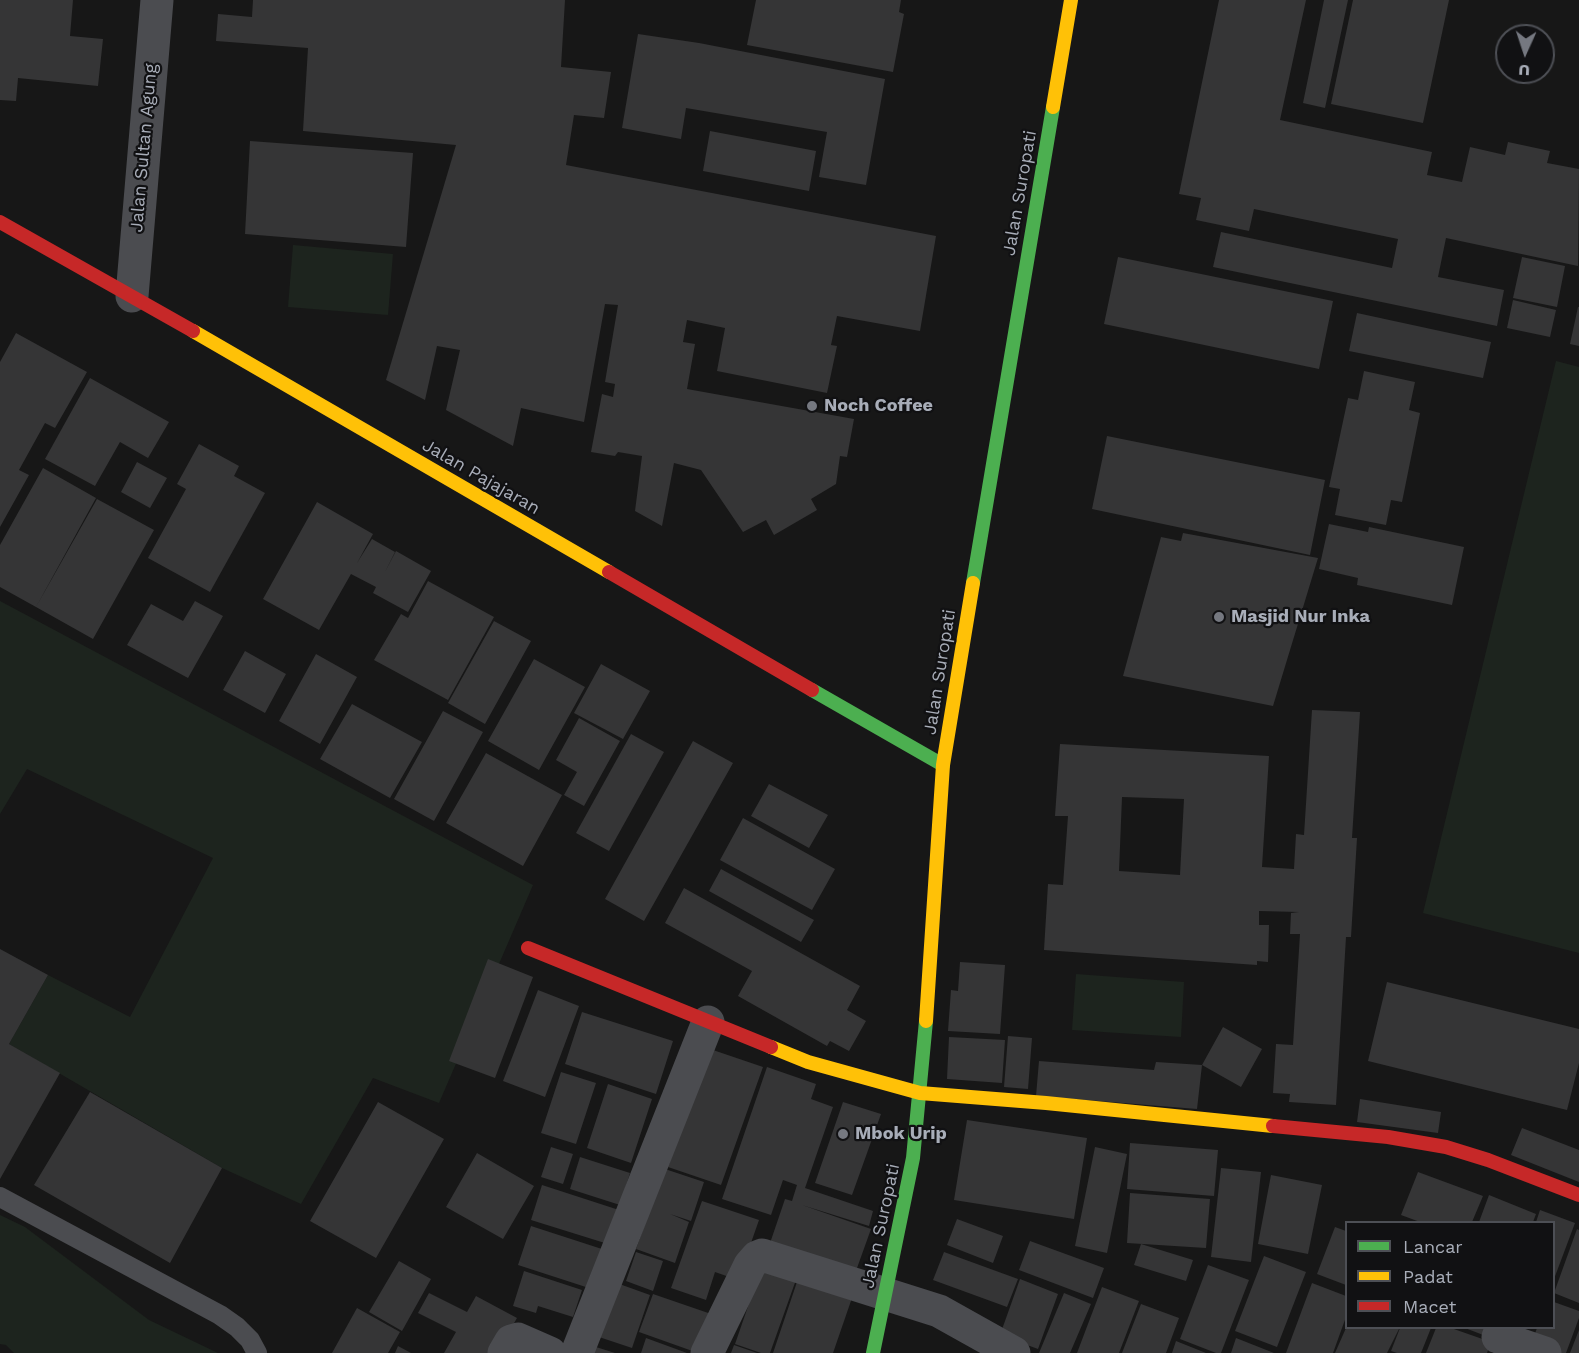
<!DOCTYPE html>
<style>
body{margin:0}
#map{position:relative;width:1579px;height:1353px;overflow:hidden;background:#171717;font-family:"Work Sans",sans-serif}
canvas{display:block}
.legend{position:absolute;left:1345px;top:1221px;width:210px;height:108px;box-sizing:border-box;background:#111113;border:2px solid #4d4f55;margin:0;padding:8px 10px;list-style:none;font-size:18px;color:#a8adb8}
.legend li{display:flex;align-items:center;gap:12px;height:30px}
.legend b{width:30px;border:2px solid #4d4f55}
.north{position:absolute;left:1495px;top:24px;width:60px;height:60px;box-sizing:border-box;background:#111113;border:2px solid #4d4f55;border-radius:50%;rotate:183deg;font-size:16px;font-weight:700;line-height:24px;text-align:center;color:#a8adb8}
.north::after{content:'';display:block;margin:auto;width:21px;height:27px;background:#757880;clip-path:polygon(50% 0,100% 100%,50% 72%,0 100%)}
</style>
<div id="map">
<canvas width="1579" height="1353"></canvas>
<ul class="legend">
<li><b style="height:8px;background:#4caf50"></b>Lancar</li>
<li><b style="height:8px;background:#ffc107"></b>Padat</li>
<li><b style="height:8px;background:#c62828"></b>Macet</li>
</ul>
<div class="north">U</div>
</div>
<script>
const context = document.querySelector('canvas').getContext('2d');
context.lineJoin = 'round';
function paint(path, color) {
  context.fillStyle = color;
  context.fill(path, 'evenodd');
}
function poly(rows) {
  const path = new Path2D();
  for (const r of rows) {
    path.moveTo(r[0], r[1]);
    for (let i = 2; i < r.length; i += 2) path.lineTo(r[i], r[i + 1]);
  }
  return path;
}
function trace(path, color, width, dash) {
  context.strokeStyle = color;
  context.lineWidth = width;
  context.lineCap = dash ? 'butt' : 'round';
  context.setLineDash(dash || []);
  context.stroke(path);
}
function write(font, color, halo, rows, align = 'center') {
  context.font = font + ' "Work Sans",sans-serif';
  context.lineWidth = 4.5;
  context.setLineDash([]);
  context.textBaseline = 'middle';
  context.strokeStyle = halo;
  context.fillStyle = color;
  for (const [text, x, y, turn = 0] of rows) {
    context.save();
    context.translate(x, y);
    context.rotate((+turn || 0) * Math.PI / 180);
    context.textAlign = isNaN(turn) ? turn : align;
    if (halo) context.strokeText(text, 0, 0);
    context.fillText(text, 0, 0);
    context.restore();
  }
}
const green = poly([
 [293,245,393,254,388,315,288,307],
 [1556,361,1579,367,1579,953,1423,913],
 [0,601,533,885,439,1103,373,1078,301,1204,222,1168,9,1044,48,975,130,1017,213,858,27,769,0,814],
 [1076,974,1184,982,1181,1037,1072,1030],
 [0,1215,25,1227,149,1320,218,1353,14,1353,6,1345,0,1344]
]);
const building = poly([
 [0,0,73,0,70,36,103,39,98,86,18,78,16,101,0,100],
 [253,0,565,0,561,67,611,72,604,118,574,115,566,165,936,236,920,331,837,316,831,345,837,346,827,393,717,371,725,328,687,320,683,342,695,344,687,389,854,419,847,457,840,456,836,484,811,499,817,510,774,535,766,520,743,532,701,470,674,463,662,526,635,511,642,456,618,452,615,456,591,452,602,394,613,397,615,384,605,382,618,305,605,304,584,422,521,408,513,446,446,410,460,350,437,346,425,400,386,380,456,145,303,131,308,48,216,41,218,14,252,17],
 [756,0,901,0,899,12,904,14,893,72,747,45],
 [1219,0,1306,0,1280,120,1432,152,1427,175,1462,182,1470,147,1505,155,1508,142,1550,151,1547,163,1579,169,1578,266,1446,238,1438,277,1504,290,1497,326,1213,267,1221,232,1392,268,1398,239,1254,209,1249,231,1196,220,1201,198,1179,194],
 [1324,0,1348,0,1325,108,1303,103],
 [1353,0,1449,0,1423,123,1331,104],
 [638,34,699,43,885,79,866,185,819,177,827,132,686,108,681,139,622,128],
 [710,131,816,151,809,191,703,171],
 [250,141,413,153,406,247,245,234],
 [1118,257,1333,301,1319,369,1104,324],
 [1522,257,1565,266,1557,307,1513,298],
 [1513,300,1556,310,1550,337,1507,328],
 [1578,307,1579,307,1579,346,1570,344],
 [1357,313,1491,342,1483,378,1349,351],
 [16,333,87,372,55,428,45,423,19,470,29,475,0,527,0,362],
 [1364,371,1415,382,1409,410,1420,413,1402,502,1391,500,1386,525,1335,515,1340,489,1329,487,1348,398,1358,400],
 [90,378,169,422,148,458,120,442,95,486,45,459],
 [1107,436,1325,480,1310,555,1092,509],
 [199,444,239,466,234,476,265,493,210,592,148,558,186,489,177,484],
 [137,462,167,478,150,508,121,492],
 [43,468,96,498,36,607,0,587,0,545],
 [97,499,154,530,93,639,36,607],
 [317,502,373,534,357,563,372,539,395,552,385,572,396,551,431,571,408,612,373,593,376,587,351,574,319,630,263,599],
 [1329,524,1368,532,1369,527,1464,547,1452,605,1357,585,1358,578,1319,569],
 [1183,533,1318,558,1273,706,1123,676,1161,537,1181,541],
 [428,581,494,617,448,700,374,660,401,614,408,618],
 [195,601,223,616,188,678,127,645,151,604,183,621],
 [494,621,531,641,485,724,448,703],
 [245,651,286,674,265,713,223,690],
 [316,654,357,677,320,744,279,721],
 [534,659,585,687,539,770,488,741],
 [601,664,650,691,623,739,574,713],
 [352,704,422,742,390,798,320,759],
 [1312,710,1360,712,1352,838,1357,838,1351,937,1346,937,1336,1105,1289,1102,1290,1094,1273,1093,1276,1044,1293,1045,1300,934,1290,934,1291,913,1299,912,1259,911,1259,925,1269,925,1268,962,1257,961,1257,965,1044,950,1048,884,1063,885,1068,816,1055,816,1060,744,1269,756,1262,867,1294,869,1296,834,1304,835],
 [1122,797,1184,799,1180,875,1119,871],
 [443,711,483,732,434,821,394,799],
 [579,718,620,741,584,806,564,795,577,772,556,760],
 [631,734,664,752,609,851,576,833],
 [693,741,733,763,644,921,605,899],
 [486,753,562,795,523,866,446,823],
 [769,784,828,815,809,848,751,816],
 [743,818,835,869,812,910,720,860],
 [721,869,814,920,801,942,709,891],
 [684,888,860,986,847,1010,866,1021,849,1051,830,1041,827,1046,738,996,752,971,665,923],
 [0,949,48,975,9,1044,60,1073,0,1179],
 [488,959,533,977,495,1078,449,1061],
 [960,962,1005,965,1000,1034,948,1031,951,990,958,991],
 [1387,982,1579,1029,1579,1063,1567,1110,1368,1061],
 [538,990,579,1006,545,1097,503,1081],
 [582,1012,673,1041,656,1094,565,1064],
 [1223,1027,1262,1049,1241,1087,1202,1065],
 [1008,1036,1032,1038,1028,1089,1004,1087],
 [949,1037,1005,1040,1002,1083,947,1079],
 [710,1049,763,1067,721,1185,668,1167],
 [1039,1061,1154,1070,1156,1062,1202,1065,1197,1109,1036,1096],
 [767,1067,816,1084,811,1099,833,1107,805,1188,873,1211,869,1226,802,1205,871,1229,852,1282,767,1252,785,1199,792,1201,797,1185,783,1180,771,1215,722,1199],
 [561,1072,596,1083,576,1144,541,1133],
 [608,1084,652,1099,631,1163,587,1148],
 [90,1092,222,1168,170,1263,34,1185],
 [1360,1099,1441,1112,1438,1133,1357,1122],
 [378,1102,444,1139,376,1258,310,1221],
 [843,1102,881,1114,852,1195,815,1183],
 [967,1120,1087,1138,1074,1219,954,1200],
 [1522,1128,1579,1150,1579,1182,1511,1155],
 [1130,1143,1218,1150,1214,1196,1127,1189],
 [551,1147,573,1154,563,1184,541,1177],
 [1095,1147,1127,1154,1107,1253,1075,1246],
 [477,1153,534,1186,503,1239,446,1207],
 [580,1157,630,1173,620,1205,570,1189],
 [1221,1168,1261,1172,1251,1262,1211,1257],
 [665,1169,704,1182,691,1221,670,1214,689,1222,675,1263,636,1249],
 [1418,1172,1483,1196,1472,1222,1420,1222,1401,1215],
 [1271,1175,1322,1185,1308,1254,1258,1244],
 [542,1185,619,1210,608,1244,531,1220],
 [1130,1193,1210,1199,1206,1248,1127,1243],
 [1489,1195,1536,1214,1533,1222,1479,1222],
 [702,1201,759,1220,738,1280,715,1272,706,1300,671,1288],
 [1540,1210,1575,1223,1554,1279,1554,1222,1536,1222],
 [957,1219,1003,1236,993,1263,947,1245],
 [531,1226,605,1250,592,1289,518,1265],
 [1335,1227,1346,1231,1346,1285,1317,1274],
 [1577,1229,1579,1230,1579,1303,1554,1293],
 [1030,1241,1104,1268,1093,1298,1019,1270],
 [1141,1244,1193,1260,1186,1281,1134,1265],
 [636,1252,663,1261,653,1291,626,1281],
 [944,1252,1018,1279,1007,1307,933,1280],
 [1264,1256,1306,1272,1277,1347,1235,1331],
 [399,1261,431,1279,402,1331,369,1312],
 [1208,1265,1249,1280,1221,1353,1216,1353,1180,1339],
 [762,1266,797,1277,770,1353,761,1353,735,1344],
 [524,1271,582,1290,573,1317,538,1306,536,1313,513,1306],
 [799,1276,853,1295,833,1353,773,1353],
 [1020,1279,1058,1294,1038,1349,1000,1335],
 [611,1281,650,1295,632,1348,593,1335],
 [1312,1283,1346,1296,1346,1317,1333,1353,1286,1353],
 [1102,1287,1139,1301,1119,1353,1077,1353],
 [429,1293,467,1312,476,1296,517,1318,497,1353,444,1353,456,1332,418,1313],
 [1064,1293,1091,1304,1070,1353,1039,1353],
 [653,1294,717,1316,698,1353,639,1332],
 [1554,1302,1579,1311,1579,1318,1566,1353,1551,1353,1531,1345,1537,1328,1554,1328],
 [1141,1304,1179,1318,1166,1353,1122,1353],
 [357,1308,400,1332,388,1353,332,1353],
 [1346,1328,1396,1328,1399,1329,1387,1353,1335,1353],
 [1400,1328,1431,1328,1421,1353,1397,1353,1391,1351],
 [1436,1328,1451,1328,1491,1342,1487,1353,1426,1353],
 [1465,1328,1495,1328,1491,1338],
 [1579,1330,1579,1353,1570,1353],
 [646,1338,687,1353,641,1353],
 [1236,1338,1274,1353,1231,1353],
 [1176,1341,1206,1353,1172,1353],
 [734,1345,757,1353,731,1353],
 [398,1346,411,1353,395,1353],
 [596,1347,615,1353,594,1353]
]);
const lane = poly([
 [0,1197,220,1315,237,1327,250,1340,257,1353]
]);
const street = poly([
 [132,296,157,0],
 [1498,1337,1545,1353],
 [504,1353,511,1341,518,1339,550,1353],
 [577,1353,708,1022],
 [707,1353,750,1265,757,1257,762,1255,939,1311,1014,1353]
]);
const fast = poly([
 [973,583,1053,107],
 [812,690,943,765],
 [873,1353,913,1158,926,1021]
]);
const slow = poly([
 [1053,107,1071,0],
 [193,331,609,572],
 [926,1021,943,765,973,583],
 [771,1047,808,1062,920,1093,1046,1103,1273,1126]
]);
const jam = poly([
 [0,222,193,331],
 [609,572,812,690],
 [528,948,771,1047],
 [1273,1126,1388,1137,1446,1147,1488,1160,1579,1195]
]);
const markers = [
 [812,406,6,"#757880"],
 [1219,617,6,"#757880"],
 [843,1134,6,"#757880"]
];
const streetNames = [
 ["Jalan Sultan Agung",144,148,-85],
 ["Jalan Suropati",1020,193,-80],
 ["Jalan Pajajaran",481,477,30],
 ["Jalan Suropati",940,672,-81],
 ["Jalan Suropati",881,1226,-78]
];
const poiNames = [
 ["Noch Coffee",824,406],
 ["Masjid Nur Inka",1231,617],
 ["Mbok Urip",855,1134]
];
paint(green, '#1d241e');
paint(building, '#353536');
trace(lane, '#4b4c50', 20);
trace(street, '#4b4c50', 33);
trace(fast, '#4caf50', 14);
trace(slow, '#ffc107', 14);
trace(jam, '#c62828', 14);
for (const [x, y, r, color] of markers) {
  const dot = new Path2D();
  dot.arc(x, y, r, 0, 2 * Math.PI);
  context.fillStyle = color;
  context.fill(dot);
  trace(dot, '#111113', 2);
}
write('18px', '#a8adb8', '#111113', streetNames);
write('bold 18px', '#a8adb8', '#111113', poiNames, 'left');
</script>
